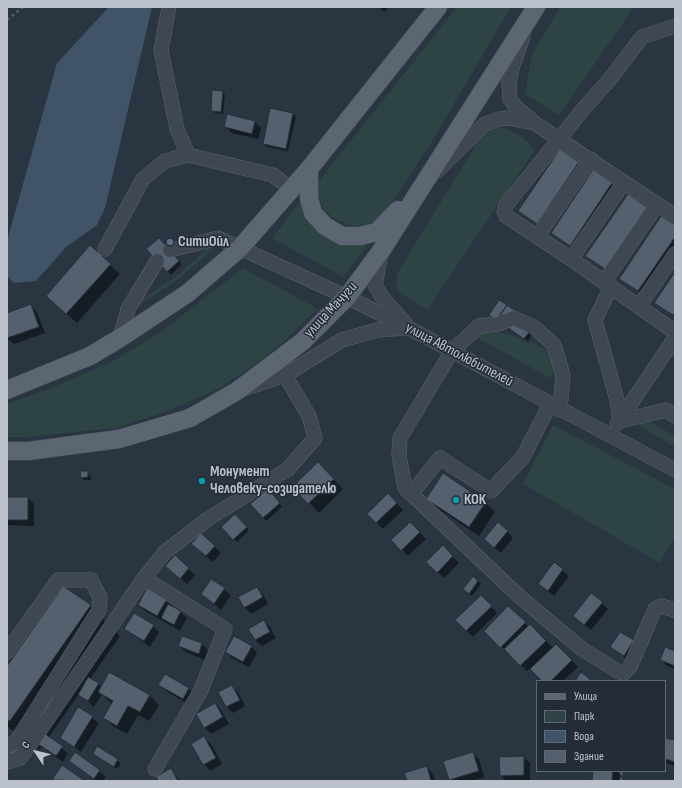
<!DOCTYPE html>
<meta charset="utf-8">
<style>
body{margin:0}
#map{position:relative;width:682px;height:788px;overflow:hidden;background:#2a3542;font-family:"Sofia Sans Condensed",sans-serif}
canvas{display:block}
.frame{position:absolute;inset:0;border:8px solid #bbc2cc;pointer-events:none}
.legend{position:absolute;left:536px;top:680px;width:130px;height:92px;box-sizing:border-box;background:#232c37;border:1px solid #606873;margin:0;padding:5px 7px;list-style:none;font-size:12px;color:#bbc2cc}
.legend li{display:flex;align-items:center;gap:8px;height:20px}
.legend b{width:20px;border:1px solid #606873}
.north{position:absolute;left:16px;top:732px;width:40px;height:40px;-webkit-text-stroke:3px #232c37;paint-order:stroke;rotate:305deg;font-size:11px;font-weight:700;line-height:16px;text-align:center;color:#bbc2cc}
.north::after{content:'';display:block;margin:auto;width:14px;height:18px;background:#bbc2cc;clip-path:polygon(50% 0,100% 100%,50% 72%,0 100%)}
</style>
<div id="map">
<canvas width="682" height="788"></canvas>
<div class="frame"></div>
<ul class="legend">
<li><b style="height:5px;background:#5c6672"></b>Улица</li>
<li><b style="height:11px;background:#2d4344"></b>Парк</li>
<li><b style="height:11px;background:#415369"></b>Вода</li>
<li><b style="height:11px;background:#55606f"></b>Здание</li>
</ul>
<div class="north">С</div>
</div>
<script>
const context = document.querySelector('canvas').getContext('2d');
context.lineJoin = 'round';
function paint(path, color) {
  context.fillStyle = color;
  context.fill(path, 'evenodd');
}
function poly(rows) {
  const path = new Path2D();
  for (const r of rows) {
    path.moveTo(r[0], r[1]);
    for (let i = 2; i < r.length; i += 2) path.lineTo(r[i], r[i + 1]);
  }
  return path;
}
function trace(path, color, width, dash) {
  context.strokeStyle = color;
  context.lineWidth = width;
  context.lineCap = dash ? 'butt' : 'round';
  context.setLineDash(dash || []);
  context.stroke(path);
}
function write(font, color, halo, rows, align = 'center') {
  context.font = font + ' "Sofia Sans Condensed",sans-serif';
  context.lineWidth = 3;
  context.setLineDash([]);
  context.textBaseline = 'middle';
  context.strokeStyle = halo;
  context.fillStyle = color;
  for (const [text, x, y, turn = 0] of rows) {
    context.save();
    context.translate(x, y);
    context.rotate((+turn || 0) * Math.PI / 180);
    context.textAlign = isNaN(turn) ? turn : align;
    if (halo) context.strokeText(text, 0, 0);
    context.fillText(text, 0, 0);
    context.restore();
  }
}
const green = poly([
 [457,7,511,7,431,143,383,216,372,225,355,227,335,219,323,209,318,193,318,182],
 [560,7,634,7,559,115,525,94,532,54],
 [504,127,524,138,535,150,427,310,398,292,396,282,398,272,477,143,490,130],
 [302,199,303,214,313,227,327,237,341,245,357,245,371,240,343,277,272,238],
 [216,241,221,242,180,278,138,306,139,301,179,274],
 [243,268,318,309,281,344,249,369,218,389,165,412,116,428,28,437,7,437,7,404,56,386,115,360,161,332],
 [488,331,509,334,549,351,555,372,550,378,474,336],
 [645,419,675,436,675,447,639,426],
 [553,425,675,489,675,536,660,563,523,484]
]);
const water = poly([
 [109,7,152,7,105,208,97,225,66,247,36,281,14,283,7,276,7,241,57,63]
]);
const shadow = poly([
 [378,7,389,7,385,12],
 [222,92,225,95,223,114,215,113,212,110],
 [293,114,296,117,288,151,267,147,264,144],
 [255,122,261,128,258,139,232,133,225,126],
 [578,162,581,165,540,226,519,211],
 [594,172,615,187,573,248,555,236],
 [675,226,675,244,642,294,623,281],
 [159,240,182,264,171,275,148,249],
 [110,265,120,274,77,323,57,305],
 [500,301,537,327,528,341,493,318],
 [31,306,37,312,45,333,14,344,7,338,7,314],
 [318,464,343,489,319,513,294,487],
 [87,472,90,475,91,480,84,480,81,477],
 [443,475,486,503,495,512,479,536,437,508,428,498],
 [271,493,282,507,266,521,252,504],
 [388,494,403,510,383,529,368,514],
 [7,498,28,498,34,504,34,526,7,525],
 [235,515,249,530,237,542,222,527],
 [410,523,426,539,408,556,393,540],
 [507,531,513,538,501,553,491,545],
 [201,534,221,553,213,562,199,550],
 [443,547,459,563,444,578,427,562],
 [175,557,195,575,187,584,173,572],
 [554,564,569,576,554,596,539,584],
 [212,580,231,595,221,610,202,594],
 [478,581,481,584,472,596,467,592],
 [63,587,90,606,120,636,90,679,102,687,149,695,159,705,149,721,138,715,127,734,114,727,104,717,112,704,102,694,94,707,79,694,48,738,68,753,63,762,42,747,39,750,7,726,7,667],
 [257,588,263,594,268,604,251,614,245,607],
 [481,596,497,613,473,637,456,620],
 [166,600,187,618,180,631,145,611,139,605],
 [602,603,608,609,591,630,581,622],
 [508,607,529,627,530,625,553,648,556,645,578,667,563,681,543,681,531,668,527,671,485,631],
 [263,621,270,627,276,638,262,646,255,640,249,629],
 [153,626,159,632,150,647,125,628],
 [183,637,202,644,208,650,205,660,186,652,179,646],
 [633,641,639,648,630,661,611,647],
 [251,646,257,653,249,667,232,658,226,652],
 [675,652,675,669,667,666,661,660],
 [165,675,189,689,195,695,189,705,166,691,159,685],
 [231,686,238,692,245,706,233,713,227,707,219,693],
 [215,704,221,710,229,724,211,734,205,728],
 [79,709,99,723,81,752,61,737],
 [204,738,211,744,222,764,210,771,204,764],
 [665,739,675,741,675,766,665,763],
 [98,748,121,763,117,769,94,754],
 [472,753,479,759,484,777,472,781,452,781,445,762],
 [523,757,530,763,530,781,506,781,501,775],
 [70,761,99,771,106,777,103,781,96,781],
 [63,766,84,781,55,781,53,779],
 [427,767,433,774,435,781,408,781],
 [171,769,180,781,160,781],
 [594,771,616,771,620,774,619,781,593,781]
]);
const building = poly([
 [212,90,223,91,221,112,211,111,212,90],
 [270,108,293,113,286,149,263,144,270,108],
 [227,114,255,121,252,134,224,127,227,114],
 [560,149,579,162,537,224,518,211,560,149],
 [593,170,612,183,570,246,551,233,593,170],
 [628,194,647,207,605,269,585,256,628,194],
 [661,216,675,225,675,237,638,291,619,279,661,216],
 [159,238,179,261,167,272,146,249,159,238],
 [90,245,111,264,66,314,46,296,90,245],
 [675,272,675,313,673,315,654,303,675,272],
 [499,300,507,305,496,320,489,315,499,300],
 [31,304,39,327,7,338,7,313,31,304],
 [507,305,535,324,524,339,497,320,507,305],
 [318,462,334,479,308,504,292,487,318,462],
 [80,471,88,471,88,477,81,478,80,471],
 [443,473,486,502,469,527,426,499,443,473],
 [268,489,280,503,263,518,250,504,268,489],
 [388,493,397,503,376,523,367,514,388,493],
 [7,497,28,497,28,520,7,520,7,497],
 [235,514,247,527,233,540,221,527,235,514],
 [410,522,420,532,401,551,391,540,410,522],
 [498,522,508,531,494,548,484,539,498,522],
 [201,533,215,546,206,556,191,544,201,533],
 [443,545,453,556,437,573,426,562,443,545],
 [175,555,189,568,180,579,165,566,175,555],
 [554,562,563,569,548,591,538,584,554,562],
 [473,576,478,581,469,594,463,589,473,576],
 [211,579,225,588,214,604,201,594,211,579],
 [63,586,91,605,10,721,7,720,7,666,63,586],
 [257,587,263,597,244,608,238,597,257,587],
 [147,588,167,599,157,616,138,605,147,588],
 [591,593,603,602,584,625,573,616,591,593],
 [481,595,492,606,466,631,455,620,481,595],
 [168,604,181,611,174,625,161,618,168,604],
 [508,606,526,622,500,648,484,631,508,606],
 [134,613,154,625,144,641,124,629,134,613],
 [264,620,270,632,255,640,248,629,264,620],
 [530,624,546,641,520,666,504,649,530,624],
 [620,632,634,640,624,656,610,647,620,632],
 [182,636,202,643,199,654,178,646,182,636],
 [234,636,252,646,243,662,225,652,234,636],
 [556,644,572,660,551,681,542,681,530,669,556,644],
 [665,647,675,651,675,666,660,660,665,647],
 [109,672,150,695,140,712,128,706,117,726,103,718,113,701,98,692,109,672],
 [581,672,590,679,588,681,575,681,581,672],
 [165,674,189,688,183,699,158,685,165,674],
 [88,677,99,683,88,701,78,695,88,677],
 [232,685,240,700,226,707,218,692,232,685],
 [215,703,223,717,204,728,196,714,215,703],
 [78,707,93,716,74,747,60,738,78,707],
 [45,734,63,746,56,756,38,744,45,734],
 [204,736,216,758,203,765,191,744,204,736],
 [665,738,675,740,675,762,665,759,665,738],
 [97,746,118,759,114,767,93,754,97,746],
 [75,752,100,770,94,779,69,761,75,752],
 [473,752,479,771,449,780,443,761,473,752],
 [524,756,524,775,500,776,499,757,524,756],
 [62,765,85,781,52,780,62,765],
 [427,766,431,781,407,781,404,773,427,766],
 [171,768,178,781,158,781,156,777,171,768],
 [593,771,613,771,612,781,592,781,593,771]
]);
const path = poly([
 [7,20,23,7],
 [621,781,622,771]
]);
const minor = poly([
 [169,7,161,50,177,129,188,155,273,175,292,190],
 [675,26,642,37,610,79,585,107,506,205,504,211,506,216,571,259,675,332],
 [523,37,512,68,509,83,510,99,517,108,536,124,675,216],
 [437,171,485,124,499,119,508,118,534,123],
 [537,237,591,159],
 [105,249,143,179,165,161,188,155],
 [170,250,218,238,240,248,347,297,409,328,675,470],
 [381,253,375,285,382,297,405,323],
 [571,259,624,182],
 [604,282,657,205],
 [611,287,595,320,617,400,620,421],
 [639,306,675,254],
 [120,338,128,309,157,261],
 [247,388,285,375,342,340,377,330,407,328],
 [560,410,563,375,554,345,534,327,514,318,498,324,479,326,452,351,400,438,399,455,405,488,520,597,582,649,619,672,624,673,630,667,655,609,661,606,675,610],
 [620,421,666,410,675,416],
 [617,424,675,338],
 [411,494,440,458,491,491,523,457,550,404],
 [144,578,225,629,201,690,155,769],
 [7,652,58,580,91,580,100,597,99,610,16,742,7,747],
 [7,762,20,758,34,739,144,578,165,552,208,519,288,469,315,438,309,416,285,375]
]);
const major = poly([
 [309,169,309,198,313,213,325,226,342,236,360,236,377,232,398,210],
 [7,390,90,356,120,338,188,293,240,248,309,169,438,7],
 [7,451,28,451,119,439,190,418,237,391,302,342,347,297,381,251,536,7]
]);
const markers = [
 [170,242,4,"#5c6f8a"],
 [202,481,4,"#0f9aa8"],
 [456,500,4,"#0f9aa8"]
];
const poiNames = [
 ["СитиОйл",178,242],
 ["Монумент",210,472],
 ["Человеку-созидателю",210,489],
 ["КОК",464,500]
];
const streetNames = [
 ["улица Мачуги",331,310,-47],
 ["улица Автолюбителей",459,355,28]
];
paint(green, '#2d4344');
paint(water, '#415369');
paint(shadow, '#0007');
paint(building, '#55606f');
trace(building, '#252e39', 1);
trace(minor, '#5c656f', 15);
trace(major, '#48505b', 19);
trace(path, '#4c6062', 2.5, [3, 3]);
trace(minor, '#3e4752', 14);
trace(major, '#5c6672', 18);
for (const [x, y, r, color] of markers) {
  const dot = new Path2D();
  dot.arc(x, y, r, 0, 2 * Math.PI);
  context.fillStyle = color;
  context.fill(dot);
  trace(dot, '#232c37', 1.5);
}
write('bold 15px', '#bbc2cc', '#232c37', poiNames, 'left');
write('15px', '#bbc2cc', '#232c37', streetNames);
</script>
